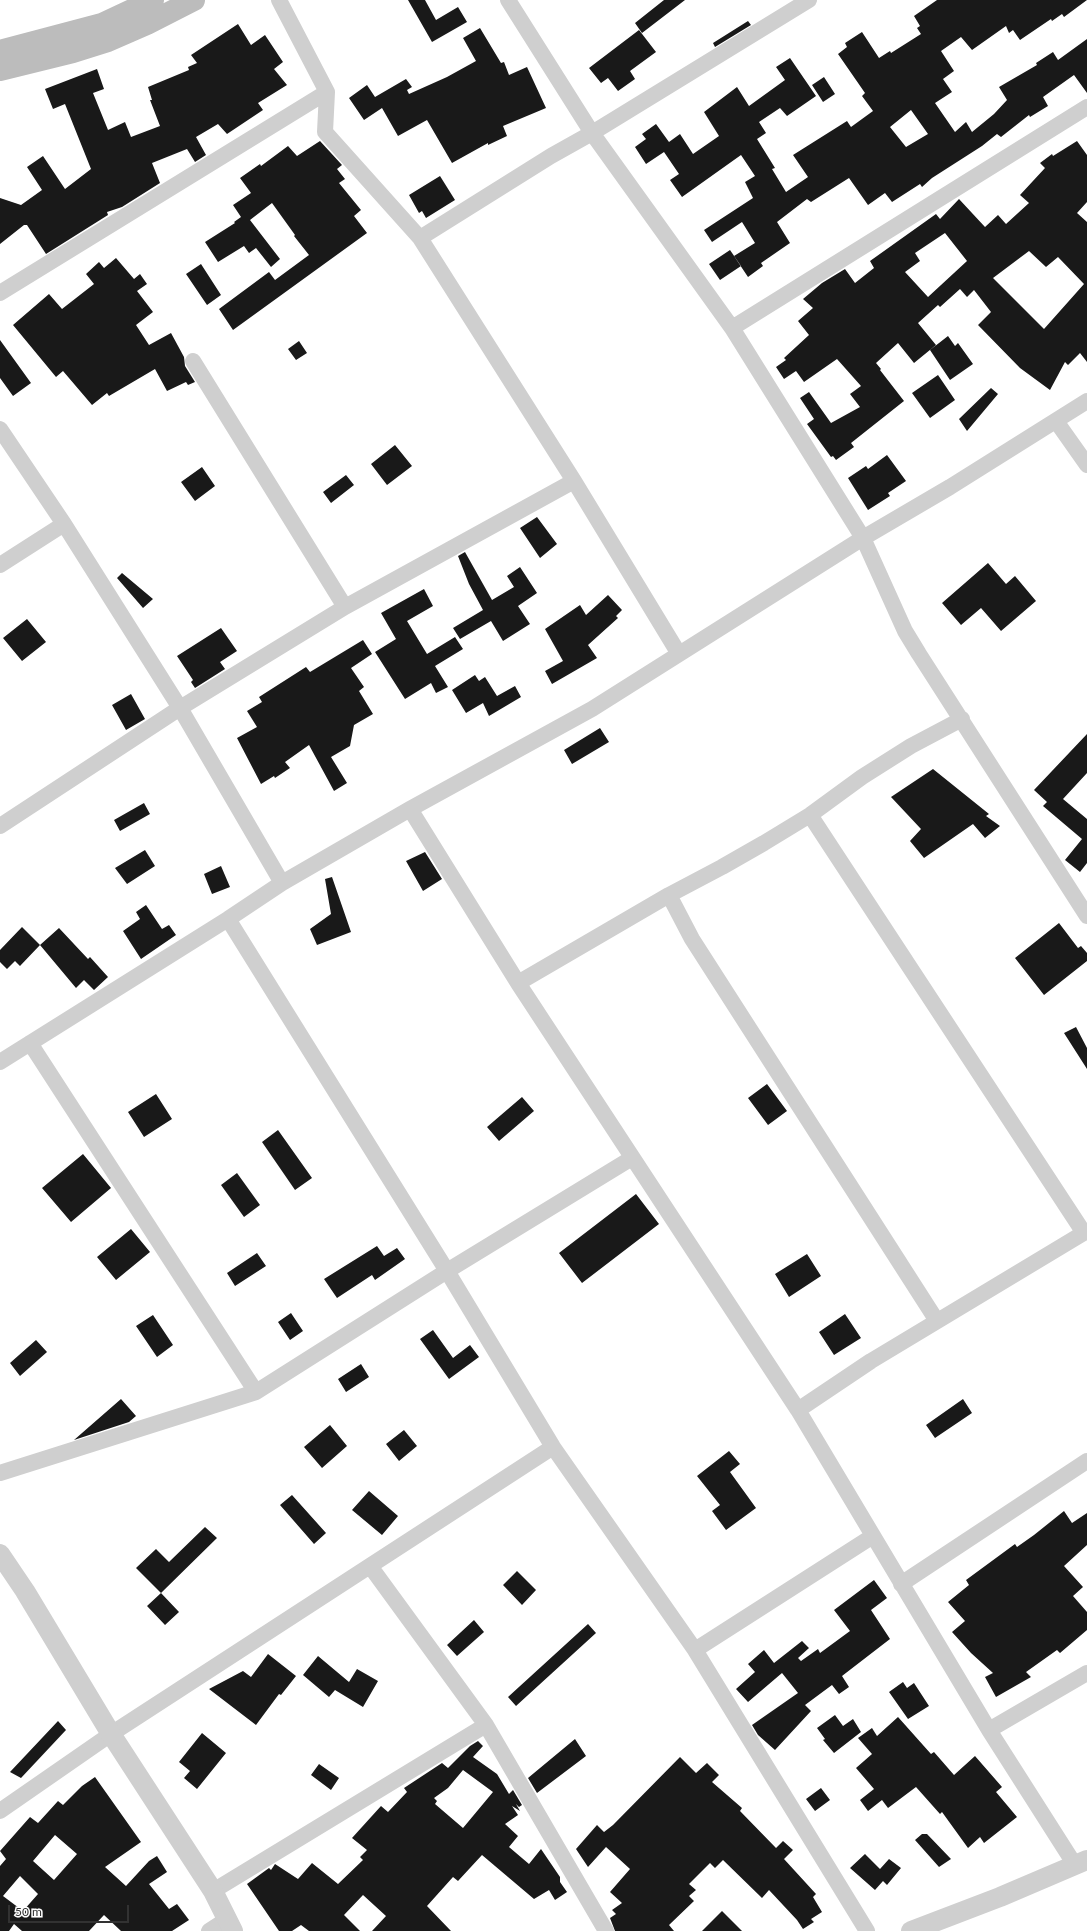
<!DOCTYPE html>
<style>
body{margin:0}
#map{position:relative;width:1087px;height:1931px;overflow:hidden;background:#fff;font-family:Lato,sans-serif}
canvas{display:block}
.scale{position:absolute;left:8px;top:1905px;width:121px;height:18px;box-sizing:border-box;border:2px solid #323232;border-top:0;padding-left:5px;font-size:12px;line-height:14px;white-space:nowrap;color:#323232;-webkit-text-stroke:3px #fff;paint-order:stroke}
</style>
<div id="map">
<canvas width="1087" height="1931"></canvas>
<div class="scale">50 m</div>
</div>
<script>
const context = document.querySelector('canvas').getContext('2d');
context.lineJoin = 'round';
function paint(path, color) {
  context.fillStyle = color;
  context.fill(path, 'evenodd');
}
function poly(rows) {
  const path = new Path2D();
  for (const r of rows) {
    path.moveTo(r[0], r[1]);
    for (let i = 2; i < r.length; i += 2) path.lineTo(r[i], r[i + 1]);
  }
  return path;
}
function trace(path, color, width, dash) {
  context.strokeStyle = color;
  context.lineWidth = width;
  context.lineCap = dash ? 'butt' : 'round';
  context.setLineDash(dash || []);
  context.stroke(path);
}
const building = poly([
 [408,0,425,0,436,20,458,7,467,22,432,42],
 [664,0,685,0,642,33,635,23],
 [937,0,1087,0,1064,17,1062,14,1052,21,1051,19,1020,40,1013,30,1009,33,1006,26,972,50,961,37,941,51,954,71,943,79,952,92,935,103,955,132,966,122,972,132,994,114,1007,100,999,87,1037,65,1036,63,1053,52,1058,60,1087,39,1087,93,1074,75,1043,97,1048,106,1030,117,1029,115,1001,137,997,134,982,146,932,178,922,187,920,184,892,202,885,193,868,205,849,178,811,202,807,199,777,222,790,243,761,263,763,266,748,277,734,256,755,243,742,222,712,242,704,230,753,198,745,182,755,176,741,155,682,197,670,180,679,174,664,152,646,164,635,147,646,139,642,134,656,124,669,142,680,134,693,154,719,136,704,112,737,87,749,106,785,80,776,67,790,58,816,96,787,116,780,108,759,122,766,133,757,139,775,168,772,169,786,192,808,177,793,155,847,121,851,127,873,111,862,96,865,93,838,54,847,47,845,43,862,32,879,58,890,51,891,53,921,34,917,28,920,26,914,16],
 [911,110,928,134,906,147,890,127],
 [748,21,751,25,715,47,713,43],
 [238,24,251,45,265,35,283,62,274,69,287,85,258,103,263,110,227,134,218,124,196,137,206,155,195,162,187,149,152,163,160,183,122,207,107,212,108,215,46,254,27,225,24,225,0,244,0,198,21,205,42,190,27,167,43,156,65,189,91,169,65,104,53,109,45,89,97,69,104,89,93,93,108,130,125,122,131,137,160,126,150,100,152,100,148,87,189,70,188,67,197,63,191,55],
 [480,28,501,63,504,62,509,75,527,67,546,108,503,126,507,136,488,145,488,143,452,163,427,120,398,136,382,108,364,120,349,98,367,85,375,97,406,79,412,87,407,90,409,94,447,77,476,61,463,38],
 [639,30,656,52,630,71,635,79,618,91,608,78,601,83,589,68],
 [824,77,835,94,823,102,812,85],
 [320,141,342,165,337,169,345,179,339,183,361,210,354,216,367,233,233,330,219,309,269,272,275,280,309,255,294,236,295,235,272,203,250,220,280,259,271,267,256,248,249,253,244,246,218,262,205,242,235,223,234,222,241,217,233,205,251,193,240,178,260,164,261,166,288,146,297,156],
 [1077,141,1087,155,1087,202,1077,213,1087,222,1087,362,1080,353,1068,365,1065,362,1050,390,1020,368,978,325,991,312,974,290,967,297,960,289,940,307,938,305,918,323,936,345,914,363,898,343,876,363,881,369,880,370,904,401,851,443,854,447,836,460,833,456,831,457,807,424,814,419,800,398,809,392,831,423,860,407,850,394,861,386,837,359,804,382,796,371,784,379,776,367,786,360,784,358,809,335,798,321,813,308,803,299,822,283,845,269,855,283,874,268,870,261,936,214,940,219,959,199,985,227,998,215,1006,224,1029,203,1020,195,1045,168,1040,163,1052,154,1053,156],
 [945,233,967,261,928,297,905,272,920,261,915,253],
 [1029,251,1046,267,1058,257,1084,284,1044,329,993,278],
 [440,176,455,200,426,218,422,211,419,213,409,195],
 [730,250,741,266,720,280,709,264],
 [116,258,134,279,140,274,147,284,137,291,153,312,136,325,149,345,171,333,184,357,185,366,195,382,188,385,186,382,167,391,155,369,109,396,107,393,92,405,63,371,56,377,13,325,49,294,62,309,94,284,86,274,99,262,104,268],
 [201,264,221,295,207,305,186,274],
 [948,336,955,346,958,343,973,364,950,380,930,350],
 [0,340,31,383,13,396,0,378],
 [299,341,307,353,296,360,288,349],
 [938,375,955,400,930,418,912,393],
 [991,388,998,394,967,431,959,419],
 [395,445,412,466,387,485,371,464],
 [887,455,906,481,888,493,890,496,868,510,848,478,866,466,868,469],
 [202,467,215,486,195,501,181,482],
 [346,475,354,485,331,503,323,492],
 [537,517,557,544,540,558,520,528],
 [465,552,492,600,514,587,507,576,520,567,537,593,518,606,530,624,503,641,491,621,460,639,453,628,483,610,469,584,458,556],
 [988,563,1006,584,1015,576,1036,601,1001,631,981,608,961,625,942,603],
 [122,573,153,599,143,608,117,578],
 [424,589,433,606,407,621,427,654,455,637,463,649,435,666,448,687,436,693,431,683,405,699,375,652,396,639,381,613],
 [608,595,622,610,616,616,618,618,588,645,597,658,552,684,545,671,563,661,545,629,580,605,586,615],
 [27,619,46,642,22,661,3,638],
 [221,628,237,651,220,662,225,669,195,688,191,682,193,680,177,656],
 [363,640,372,654,351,668,364,687,359,691,373,714,354,725,350,746,331,757,347,783,334,791,309,745,285,762,290,768,275,778,274,776,261,784,237,738,257,727,247,711,262,702,259,697,306,667,310,672],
 [475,675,479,681,485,677,497,696,515,686,521,697,489,716,483,703,466,713,452,690],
 [131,694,145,719,126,730,112,705],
 [600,728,609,742,572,764,564,750],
 [1087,734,1087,773,1063,799,1087,819,1087,863,1080,872,1065,860,1082,839,1043,806,1047,802,1034,790],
 [933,769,989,814,986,816,1000,826,985,838,973,824,924,858,910,841,921,829,891,797],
 [144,803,150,814,120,831,114,820],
 [145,850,155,866,127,884,115,868],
 [425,852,442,879,423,891,406,861],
 [221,866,230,887,212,894,204,874],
 [332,877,351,932,317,945,310,929,331,914,325,879],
 [146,905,162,929,169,925,176,935,141,959,123,931,140,919,136,912],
 [1059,923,1078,948,1081,946,1087,953,1087,961,1044,995,1015,958],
 [22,927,40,945,20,966,15,961,7,969,0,962,0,950],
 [59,928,88,959,90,957,108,977,94,990,84,980,76,988,40,945],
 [1076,1027,1087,1048,1087,1069,1064,1033],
 [767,1084,787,1111,768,1125,748,1098],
 [156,1094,172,1119,144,1137,128,1112],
 [522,1097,534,1111,499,1141,487,1127],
 [278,1130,312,1178,295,1190,262,1142],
 [83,1154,111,1188,71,1222,42,1188],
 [237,1173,260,1205,244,1217,221,1185],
 [636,1194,659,1224,582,1283,559,1253],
 [131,1229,150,1252,116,1280,97,1257],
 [377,1246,384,1256,397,1248,405,1259,375,1280,372,1275,337,1298,324,1279],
 [257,1253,266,1266,235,1286,227,1273],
 [807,1254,821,1276,789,1297,775,1274],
 [291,1313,303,1331,290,1340,278,1322],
 [845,1314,861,1338,834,1355,819,1332],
 [153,1315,173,1345,157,1357,136,1326],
 [433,1330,453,1358,470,1345,479,1357,449,1379,420,1339],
 [36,1340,47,1352,20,1376,10,1363],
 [361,1364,369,1377,346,1392,338,1379],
 [121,1399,136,1416,129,1422,74,1440],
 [963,1399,972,1413,935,1438,926,1425],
 [330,1425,347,1446,322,1468,304,1447],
 [404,1430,417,1446,399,1461,386,1444],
 [729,1451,740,1464,730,1472,756,1508,726,1530,712,1511,720,1505,697,1476],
 [369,1491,398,1516,382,1535,352,1510],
 [292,1495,326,1533,314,1544,280,1505],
 [1064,1511,1072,1523,1087,1513,1087,1545,1064,1566,1083,1587,1073,1596,1087,1612,1087,1630,1060,1653,1057,1650,1026,1672,1031,1677,996,1697,985,1677,993,1673,971,1653,952,1632,965,1621,948,1602,969,1585,966,1580,1015,1544,1017,1547,1034,1535],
 [205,1527,217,1538,161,1593,136,1568,156,1549,169,1562],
 [517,1571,536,1590,522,1605,503,1585],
 [874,1580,887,1598,871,1610,890,1639,842,1676,849,1687,839,1694,832,1685,805,1705,811,1711,775,1750,758,1735,752,1725,798,1693,782,1673,748,1702,736,1689,755,1672,748,1664,764,1650,774,1663,802,1641,809,1648,798,1658,801,1661,818,1649,820,1653,850,1631,834,1610],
 [161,1593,179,1612,165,1625,147,1606],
 [474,1620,484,1632,457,1656,447,1645],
 [588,1624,596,1633,516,1706,508,1697],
 [268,1654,296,1676,281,1695,279,1694,256,1725,209,1689,243,1671,251,1677],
 [318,1656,349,1682,357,1669,378,1681,363,1707,335,1690,329,1697,303,1675],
 [903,1682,907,1688,914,1683,929,1706,908,1719,889,1692],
 [835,1715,843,1726,853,1719,861,1732,834,1753,823,1740,825,1739,817,1728],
 [898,1717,931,1754,934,1752,954,1775,975,1756,1002,1787,996,1792,1017,1817,984,1843,980,1837,968,1848,942,1812,940,1814,916,1787,888,1808,882,1800,868,1811,860,1800,874,1789,856,1768,872,1754,858,1738,872,1728,877,1736],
 [58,1721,66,1730,21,1778,10,1772],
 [202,1733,226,1753,197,1789,184,1778,190,1771,179,1762],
 [575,1739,586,1756,537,1793,528,1778],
 [478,1741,483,1746,473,1757,497,1774,509,1794,513,1790,522,1805,519,1807,516,1804,520,1811,512,1806,518,1815,505,1824,518,1836,509,1847,529,1864,541,1849,560,1877,560,1882,567,1892,555,1900,549,1890,534,1899,482,1855,458,1881,453,1877,427,1906,451,1931,372,1931,386,1916,363,1895,344,1915,360,1931,309,1931,301,1925,292,1931,279,1931,247,1884,269,1868,271,1870,275,1864,298,1879,312,1863,338,1884,363,1860,360,1857,367,1850,352,1838,381,1806,388,1812,407,1792,404,1788,442,1763,448,1768,470,1746],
 [463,1770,493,1792,463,1828,435,1804,437,1801,434,1798,448,1788],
 [680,1757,696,1773,707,1763,719,1775,712,1782,742,1808,740,1811,776,1848,783,1841,793,1850,784,1859,816,1894,813,1897,822,1912,811,1919,814,1922,803,1929,797,1920,769,1890,762,1898,723,1860,715,1868,710,1863,689,1884,696,1890,689,1896,694,1901,669,1925,674,1931,615,1931,610,1918,616,1914,612,1910,622,1903,610,1892,630,1869,606,1847,588,1867,576,1849,597,1825,604,1832,613,1825],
 [319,1764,339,1778,331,1790,311,1775],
 [95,1777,141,1842,105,1867,126,1886,149,1861,157,1856,167,1872,149,1884,169,1909,177,1904,189,1920,172,1931,121,1931,104,1915,89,1931,22,1931,14,1924,9,1931,0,1931,0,1866,6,1859,0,1851,30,1817,38,1823,58,1801,63,1805,82,1786],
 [55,1835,77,1854,54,1880,33,1861],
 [20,1876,38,1894,23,1911,3,1896],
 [821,1788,830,1800,815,1811,806,1799],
 [922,1834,927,1834,951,1859,939,1867,915,1840],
 [865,1854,880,1869,889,1859,901,1868,887,1885,883,1881,875,1890,850,1868],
 [722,1911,742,1931,702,1931]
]);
const minor = poly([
 [279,0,327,92,325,132,420,238,574,481,679,654],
 [508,0,592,133,732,328,863,538,905,631,919,654,1087,916],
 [420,238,551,156,592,133,809,0],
 [0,293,327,92],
 [732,328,1087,107],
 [193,361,345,607],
 [1056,421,1087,465],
 [0,429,64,524,180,708,282,883],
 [0,565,64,524],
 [410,809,518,983,798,1410,989,1730,1075,1865],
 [810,815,1084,1233],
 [0,826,180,708,345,607,574,481],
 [669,895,692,939,937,1321],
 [228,919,447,1271,553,1447,695,1650,867,1931],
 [518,983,669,895,722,867,764,843,810,815,862,777,911,746,962,719],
 [30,1043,256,1392],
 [0,1062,228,919,282,883,410,809,592,709,863,538,950,487,1087,401],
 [798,1410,871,1361,1087,1231],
 [0,1473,256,1392,447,1271,632,1158],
 [370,1566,486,1725,606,1931],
 [901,1584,1087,1461],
 [695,1650,873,1536],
 [989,1730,1087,1673],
 [0,1811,111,1734,553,1447],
 [213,1891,486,1725],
 [209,1931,226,1920]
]);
const tertiary = poly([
 [0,1554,25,1591,111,1734,213,1891,233,1931],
 [911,1931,1000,1897,1087,1860]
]);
const secondary = poly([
 [0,51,102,24,153,0],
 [0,70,73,52,108,41,147,24,194,0]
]);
paint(building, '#191919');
trace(minor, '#cfcfcf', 16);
trace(tertiary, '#cfcfcf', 20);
trace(secondary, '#bcbcbc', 22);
</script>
